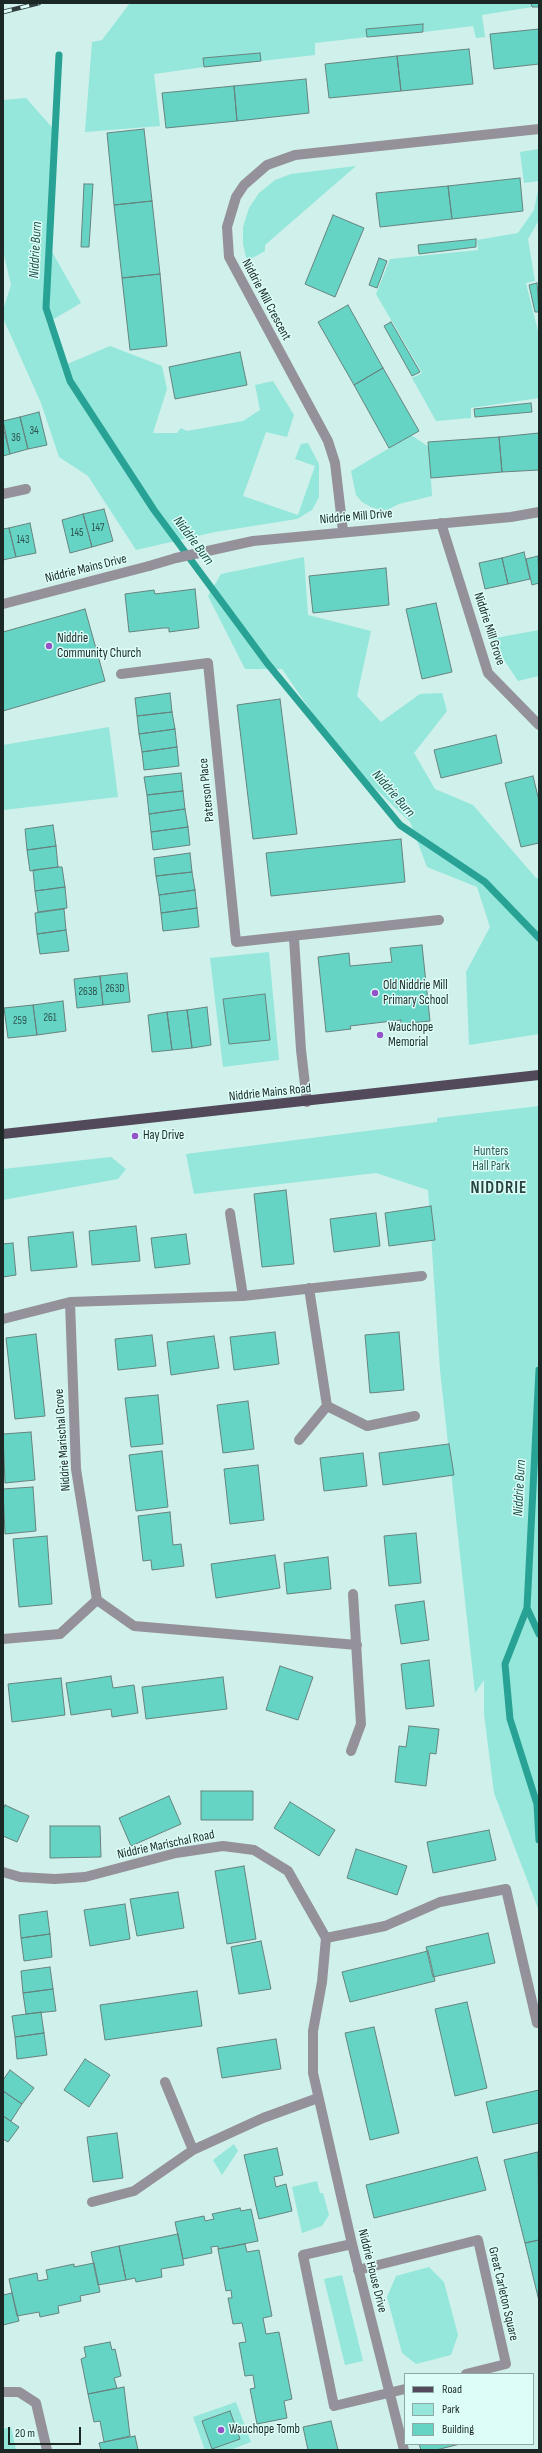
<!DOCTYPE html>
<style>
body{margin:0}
#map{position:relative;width:542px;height:2453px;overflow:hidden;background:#d0f0eb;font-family:"Sofia Sans Condensed",sans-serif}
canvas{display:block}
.frame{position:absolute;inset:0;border:4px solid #1b2826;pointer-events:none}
.legend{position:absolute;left:404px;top:2373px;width:130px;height:72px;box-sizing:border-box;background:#ddfef8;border:1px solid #8fa8a4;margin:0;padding:5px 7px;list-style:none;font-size:12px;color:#1b2826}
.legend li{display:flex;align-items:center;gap:8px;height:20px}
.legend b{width:20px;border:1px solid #8fa8a4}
.scale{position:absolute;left:8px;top:2427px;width:73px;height:18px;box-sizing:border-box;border:2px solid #1b2826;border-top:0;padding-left:5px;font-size:12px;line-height:14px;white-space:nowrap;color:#1b2826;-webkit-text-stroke:3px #ddfef8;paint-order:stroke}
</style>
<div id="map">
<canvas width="542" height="2453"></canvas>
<div class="frame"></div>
<ul class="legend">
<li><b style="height:5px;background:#524a5b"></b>Road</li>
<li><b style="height:11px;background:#94e7da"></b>Park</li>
<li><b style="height:11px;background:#65d4c5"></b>Building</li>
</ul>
<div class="scale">20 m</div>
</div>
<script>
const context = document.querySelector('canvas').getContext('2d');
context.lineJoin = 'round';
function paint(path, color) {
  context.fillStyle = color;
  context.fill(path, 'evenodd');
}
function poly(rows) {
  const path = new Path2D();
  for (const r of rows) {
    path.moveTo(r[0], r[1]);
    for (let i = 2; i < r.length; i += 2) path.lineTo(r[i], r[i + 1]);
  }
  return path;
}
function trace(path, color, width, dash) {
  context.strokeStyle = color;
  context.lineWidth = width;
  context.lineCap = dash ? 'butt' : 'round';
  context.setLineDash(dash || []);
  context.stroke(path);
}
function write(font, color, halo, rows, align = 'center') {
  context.font = font + ' "Sofia Sans Condensed",sans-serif';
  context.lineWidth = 3;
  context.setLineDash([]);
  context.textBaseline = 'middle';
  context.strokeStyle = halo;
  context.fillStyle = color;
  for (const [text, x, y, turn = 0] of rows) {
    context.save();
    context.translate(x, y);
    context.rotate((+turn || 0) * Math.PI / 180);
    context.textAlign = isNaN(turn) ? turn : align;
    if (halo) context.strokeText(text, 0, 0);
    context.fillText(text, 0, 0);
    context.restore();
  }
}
const green = poly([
 [130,3,531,3,532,7,482,15,485,37,476,38,473,26,424,32,423,24,366,29,367,37,315,43,315,55,261,61,259,53,203,58,204,67,154,74,160,126,85,132,92,42,102,40],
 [26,98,57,133,51,250,81,303,47,323,65,365,110,346,162,366,167,389,153,433,177,433,181,428,187,431,243,421,260,410,255,385,273,381,294,415,287,437,266,432,243,496,298,515,315,466,295,459,301,444,308,443,319,464,319,497,312,510,297,519,215,532,136,550,88,476,59,457,41,403,3,318,3,310,11,285,3,251,3,100],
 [539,149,539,181,524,183,520,152],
 [356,166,265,245,265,251,247,261,243,244,243,227,249,208,259,193,275,180,291,174],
 [539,185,539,220,528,239,535,281,526,283,539,335,539,398,471,408,471,418,436,421,412,378,422,373,376,294,390,259,478,250,477,240,518,233,534,210],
 [411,435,429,447,432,496,399,504,385,511,371,507,362,502,356,495,351,471],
 [304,557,308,615,371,631,357,696,381,722,420,694,442,693,447,711,414,753,435,789,473,805,536,878,539,878,539,1034,469,1045,466,972,490,927,477,887,427,867,410,822,342,756,282,669,245,669,208,596,221,574],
 [539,630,539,676,518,681,490,639],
 [109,727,118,797,3,810,3,745],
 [269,952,279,1060,223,1067,210,958],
 [265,994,270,1039,229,1044,223,999],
 [539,1106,539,1911,494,1793,484,1714,484,1680,475,1693,440,1370,428,1190,376,1173,194,1194,186,1154,437,1122,437,1118],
 [111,1157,126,1169,118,1179,3,1200,3,1169],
 [234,2144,238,2151,222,2175,213,2160],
 [317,2181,320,2193,323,2193,329,2215,322,2226,302,2233,292,2187],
 [429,2267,444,2282,458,2335,451,2355,416,2364,402,2353,387,2297,396,2276],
 [342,2275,363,2361,345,2365,324,2279],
 [236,2402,251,2442,230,2450,205,2450,193,2417],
 [11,2427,16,2450,3,2450,3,2429]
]);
const stream = poly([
 [59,55,46,308,70,381,154,510,267,663,400,825,485,882,539,938],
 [539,1370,527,1608,505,1664,510,1719,537,1804,539,1840],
 [527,1608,539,1634]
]);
const building = poly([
 [531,3,539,3,539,7,532,7,531,3],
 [423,24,423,32,367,37,366,29,423,24],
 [539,29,539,64,494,69,490,34,539,29],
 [469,49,473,84,401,91,397,56,469,49],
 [260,53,261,61,204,67,203,58,260,53],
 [397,56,401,91,329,98,325,64,397,56],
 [306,79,309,113,237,121,234,86,306,79],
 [234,86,237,121,166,128,162,93,234,86],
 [144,129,152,201,114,205,107,133,144,129],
 [520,178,523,211,452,219,448,186,520,178],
 [84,184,93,184,89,247,81,247,84,184],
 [448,186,452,219,380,227,376,193,448,186],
 [152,201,160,274,122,278,114,205,152,201],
 [333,215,364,228,335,297,305,284,333,215],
 [476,239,476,247,419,254,418,245,476,239],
 [379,258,387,261,377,288,369,285,379,258],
 [160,274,167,346,130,350,122,278,160,274],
 [537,283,539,312,535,312,529,285,537,283],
 [348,305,383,368,354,385,318,322,348,305],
 [391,322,420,372,412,376,384,326,391,322],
 [240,352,247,385,175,399,169,367,240,352],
 [383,368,419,431,389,448,354,385,383,368],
 [531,403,532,412,475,417,474,409,531,403],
 [39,412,47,445,28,449,20,417,39,412],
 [20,417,28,449,10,454,3,421,20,417],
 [3,427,10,454,3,456,3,427],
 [539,433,539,470,502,472,499,437,539,433],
 [499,437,502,472,431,478,428,442,499,437],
 [104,509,113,541,92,547,83,514,104,509],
 [83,514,92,547,70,553,62,520,83,514],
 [30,523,36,553,16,557,9,528,30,523],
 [9,528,16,557,3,560,3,529,9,528],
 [524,552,530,579,508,584,502,558,524,552],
 [538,556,539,583,532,585,526,559,538,556],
 [502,558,508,584,485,589,479,563,502,558],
 [386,568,389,605,313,613,309,576,386,568],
 [195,589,199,628,169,632,169,628,163,628,129,632,125,594,154,590,155,594,195,589],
 [436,603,452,672,422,679,406,609,436,603],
 [85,609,105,681,3,711,3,632,85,609],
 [170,693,172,712,137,716,135,698,170,693],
 [280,699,297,834,253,839,237,705,280,699],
 [172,712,175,729,139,734,137,716,172,712],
 [175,729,177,747,142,752,139,734,175,729],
 [496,735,502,763,441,778,434,750,496,735],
 [177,747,179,766,144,770,142,752,177,747],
 [181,773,183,791,147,795,144,777,181,773],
 [533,776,539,801,539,843,521,847,505,783,533,776],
 [183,791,185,809,149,814,147,795,183,791],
 [185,809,188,827,151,832,149,814,185,809],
 [53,825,56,846,27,850,25,829,53,825],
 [188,827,190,845,153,850,151,832,188,827],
 [401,839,405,882,271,896,266,853,401,839],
 [56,846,58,867,30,871,27,850,56,846],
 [190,853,192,872,156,876,154,858,190,853],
 [58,867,62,867,65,887,35,891,33,870,58,867],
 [192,872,195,890,159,895,156,876,192,872],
 [65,887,67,908,38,912,35,891,65,887],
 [195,890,197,908,161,913,159,895,195,890],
 [197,908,199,927,163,931,161,913,197,908],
 [64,909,66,930,37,934,35,913,64,909],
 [66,930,69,951,40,954,37,934,66,930],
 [422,945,430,1021,401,1024,401,1020,350,1026,351,1029,326,1032,318,957,349,953,350,966,392,962,390,948,422,945],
 [127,973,130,1002,103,1005,100,976,127,973],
 [100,976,103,1005,77,1008,74,979,100,976],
 [265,994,270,1040,229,1044,223,999,265,994],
 [63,1001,66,1031,37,1035,33,1005,63,1001],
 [33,1005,37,1035,8,1038,4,1008,33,1005],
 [207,1007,211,1045,192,1048,187,1010,207,1007],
 [187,1010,192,1048,172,1050,167,1012,187,1010],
 [167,1012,172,1050,152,1052,148,1015,167,1012],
 [286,1190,294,1264,262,1267,254,1194,286,1190],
 [431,1206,435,1240,389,1246,385,1213,431,1206],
 [376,1213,380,1246,334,1252,330,1219,376,1213],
 [136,1226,140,1261,92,1265,89,1231,136,1226],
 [73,1232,77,1267,31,1271,28,1237,73,1232],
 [186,1234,190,1264,155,1268,151,1238,186,1234],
 [13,1243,16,1275,3,1277,3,1244,13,1243],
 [275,1332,279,1364,234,1370,230,1337,275,1332],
 [399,1332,404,1390,370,1393,365,1335,399,1332],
 [36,1334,45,1416,15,1419,6,1338,36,1334],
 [152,1335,156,1366,118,1370,115,1339,152,1335],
 [214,1336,219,1368,171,1375,167,1342,214,1336],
 [158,1395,163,1444,131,1447,125,1398,158,1395],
 [248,1401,254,1449,223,1453,217,1405,248,1401],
 [31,1432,35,1480,5,1483,3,1434,31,1432],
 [449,1444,454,1475,383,1485,379,1453,449,1444],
 [162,1451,168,1507,136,1511,129,1455,162,1451],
 [363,1453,367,1486,324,1491,320,1458,363,1453],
 [258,1465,264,1520,230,1524,224,1469,258,1465],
 [33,1487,36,1531,5,1534,3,1489,33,1487],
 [170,1512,173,1545,181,1544,184,1566,152,1570,151,1560,143,1561,138,1516,170,1512],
 [416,1533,421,1583,389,1586,384,1536,416,1533],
 [47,1536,52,1604,19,1607,13,1539,47,1536],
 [275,1555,280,1588,216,1598,211,1564,275,1555],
 [328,1557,331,1589,287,1594,284,1563,328,1557],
 [424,1601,429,1640,401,1644,395,1605,424,1601],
 [429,1660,434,1706,406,1709,401,1664,429,1660],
 [280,1666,313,1677,298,1720,266,1710,280,1666],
 [111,1676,113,1688,134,1685,138,1713,112,1717,111,1709,71,1715,66,1683,111,1676],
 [223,1677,227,1709,146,1719,142,1687,223,1677],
 [61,1678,65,1715,12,1722,8,1684,61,1678],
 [409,1726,439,1729,436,1754,430,1753,426,1786,395,1782,399,1746,406,1747,409,1726],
 [201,1791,253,1791,253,1820,201,1820,201,1791],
 [169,1796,181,1824,131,1846,119,1818,169,1796],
 [290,1802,335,1830,319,1856,274,1828,290,1802],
 [5,1805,29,1816,17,1842,3,1836,3,1810,5,1805],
 [50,1826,100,1826,101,1857,50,1858,50,1826],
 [489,1830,496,1860,433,1873,427,1842,489,1830],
 [356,1849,407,1866,397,1895,347,1878,356,1849],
 [244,1866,256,1939,227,1944,215,1871,244,1866],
 [178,1892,184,1928,137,1936,130,1899,178,1892],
 [125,1904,130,1939,90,1946,84,1910,125,1904],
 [47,1911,50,1934,21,1938,19,1915,47,1911],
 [488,1933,495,1963,433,1977,426,1947,488,1933],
 [50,1934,52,1957,24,1961,21,1938,50,1934],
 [261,1941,271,1989,239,1994,231,1947,261,1941],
 [428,1951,435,1981,350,2002,342,1972,428,1951],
 [50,1967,53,1989,23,1993,21,1971,50,1967],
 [53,1989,56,2011,26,2014,23,1993,53,1989],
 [197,1991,202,2026,105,2040,100,2005,197,1991],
 [467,2002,487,2088,455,2096,435,2009,467,2002],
 [41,2012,44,2033,15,2037,12,2016,41,2012],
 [374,2027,399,2133,370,2140,345,2033,374,2027],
 [44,2033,47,2055,17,2059,15,2037,44,2033],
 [276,2039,281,2069,222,2078,217,2048,276,2039],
 [85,2059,110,2075,89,2107,64,2090,85,2059],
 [10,2070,34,2088,22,2104,3,2091,3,2080,10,2070],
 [539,2090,539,2123,493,2133,486,2102,539,2090],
 [3,2091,22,2104,11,2121,3,2116,3,2091],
 [3,2116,19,2127,8,2142,3,2139,3,2116],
 [117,2133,123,2178,93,2182,87,2137,117,2133],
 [277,2148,283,2175,274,2177,276,2187,286,2184,292,2211,259,2219,244,2155,277,2148],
 [538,2152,539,2240,525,2243,504,2160,538,2152],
 [477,2157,486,2190,374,2218,366,2185,477,2157],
 [240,2208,241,2211,251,2209,258,2241,218,2249,218,2246,211,2247,212,2253,183,2259,175,2222,204,2216,205,2221,214,2219,212,2214,240,2208],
 [178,2234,184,2265,161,2269,162,2277,136,2282,135,2278,126,2280,119,2246,178,2234],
 [539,2240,539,2301,525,2243,539,2240],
 [245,2244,247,2252,259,2250,272,2316,263,2318,266,2334,279,2332,292,2399,284,2401,287,2418,257,2424,250,2389,255,2388,253,2375,245,2376,239,2343,246,2342,242,2323,233,2324,228,2298,232,2298,231,2290,226,2291,218,2249,245,2244],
 [119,2246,126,2280,98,2285,91,2252,119,2246],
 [94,2263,100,2292,80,2296,81,2301,58,2306,59,2313,40,2317,39,2312,17,2316,9,2279,37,2273,38,2281,48,2279,46,2270,74,2264,74,2267,94,2263],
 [12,2293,19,2321,3,2325,3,2295,12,2293],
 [110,2342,112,2350,115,2349,121,2376,114,2378,117,2388,88,2394,81,2359,86,2357,84,2347,110,2342],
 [124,2387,130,2436,104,2442,100,2421,94,2422,88,2394,124,2387],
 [230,2411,240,2439,212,2449,202,2421,230,2411],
 [331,2421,338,2450,308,2450,303,2427,331,2421],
 [135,2436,138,2450,101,2450,99,2443,135,2436],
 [419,2444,460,2444,436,2450,421,2450,419,2444]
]);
const pedestrian = poly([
 [149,566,176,558]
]);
const minor = poly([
 [3,494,26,489],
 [441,523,488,673,539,725],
 [343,531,335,463,328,441,229,257,227,227,236,197,244,185,267,165,295,155,539,129],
 [176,558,253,541,511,517,539,512],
 [3,604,149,566],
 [121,674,208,663,236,942,439,920],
 [294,938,301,1050,307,1102],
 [230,1213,243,1296],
 [70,1302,76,1469,97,1600,134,1626,357,1645],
 [3,1319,70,1302,243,1296,422,1276],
 [327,1406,367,1426,415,1416],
 [299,1440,327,1406,309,1288],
 [3,1639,60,1634,97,1600],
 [351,1751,361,1724,353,1594],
 [3,1872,20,1877,55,1879,85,1877,176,1853,223,1846,254,1850,288,1871,326,1938],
 [326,1938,322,1982,313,2031,313,2073,352,2244,404,2450],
 [326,1938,385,1926,440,1902,506,1889,537,2023],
 [165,2082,193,2150,263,2118,318,2098],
 [92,2202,134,2191,193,2150],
 [352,2244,303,2255,334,2406,405,2389],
 [358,2270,478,2240,506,2364,466,2374],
 [3,2392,19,2392,36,2403,47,2450]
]);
const primary = poly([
 [3,1134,539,1075]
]);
const rail = poly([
 [3,12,39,3]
]);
const markers = [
 [49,646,4,"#9553c8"],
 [375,993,4,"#9553c8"],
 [380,1035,4,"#9553c8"],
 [135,1136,4,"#9553c8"],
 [221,2430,4,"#9553c8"]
];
const numberNames = [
 ["34",34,431],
 ["36",16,438],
 ["147",98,528],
 ["145",77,533],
 ["143",23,540],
 ["263D",115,989],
 ["263B",88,992],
 ["261",50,1018],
 ["259",20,1021]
];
const streetNames = [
 ["Niddrie Mill Crescent",266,300,62],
 ["Niddrie Mill Drive",356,517,-5],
 ["Niddrie Mains Drive",86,569,-14],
 ["Niddrie Mill Grove",489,629,72],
 ["Paterson Place",207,790,-96],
 ["Niddrie Mains Road",270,1093,-6],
 ["Niddrie Marischal Grove",63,1440,-94],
 ["Niddrie Marischal Road",166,1845,-12],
 ["Niddrie House Drive",372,2271,76],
 ["Great Carleton Square",503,2294,77]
];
const poiNames = [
 ["Niddrie",57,639],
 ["Community Church",57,654],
 ["Old Niddrie Mill",383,986],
 ["Primary School",383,1001],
 ["Wauchope",388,1028],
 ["Memorial",388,1043],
 ["Hay Drive",143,1136],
 ["Wauchope Tomb",229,2430]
];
const parkNames = [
 ["Hunters",491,1152],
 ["Hall Park",491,1167]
];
const waterNames = [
 ["Niddrie Burn",36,250,-87],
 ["Niddrie Burn",193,541,53],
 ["Niddrie Burn",393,794,49],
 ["Niddrie Burn",520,1488,-87]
];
const districtNames = [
 ["NIDDRIE",499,1189]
];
paint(green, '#94e7da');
trace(stream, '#28a294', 7);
paint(building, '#65d4c5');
trace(building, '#66837e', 1);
trace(pedestrian, '#95919b', 10);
trace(minor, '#95919b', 10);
trace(primary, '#524a5b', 10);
trace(rail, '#303f3d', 4.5);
trace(rail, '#ddfef8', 3, [9]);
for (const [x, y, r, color] of markers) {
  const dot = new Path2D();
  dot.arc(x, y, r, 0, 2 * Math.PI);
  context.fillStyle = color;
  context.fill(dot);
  trace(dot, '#ddfef8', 1.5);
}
write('11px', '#2e534e', null, numberNames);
write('13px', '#1b2826', '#ddfef8', streetNames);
write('13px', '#1b2826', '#ddfef8', poiNames, 'left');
write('13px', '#2d5d56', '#ddfef8', parkNames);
write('italic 14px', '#1c4d47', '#ddfef8', waterNames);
context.letterSpacing = '1px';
write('bold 17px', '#294440', '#ddfef8', districtNames);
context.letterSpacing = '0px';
</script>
